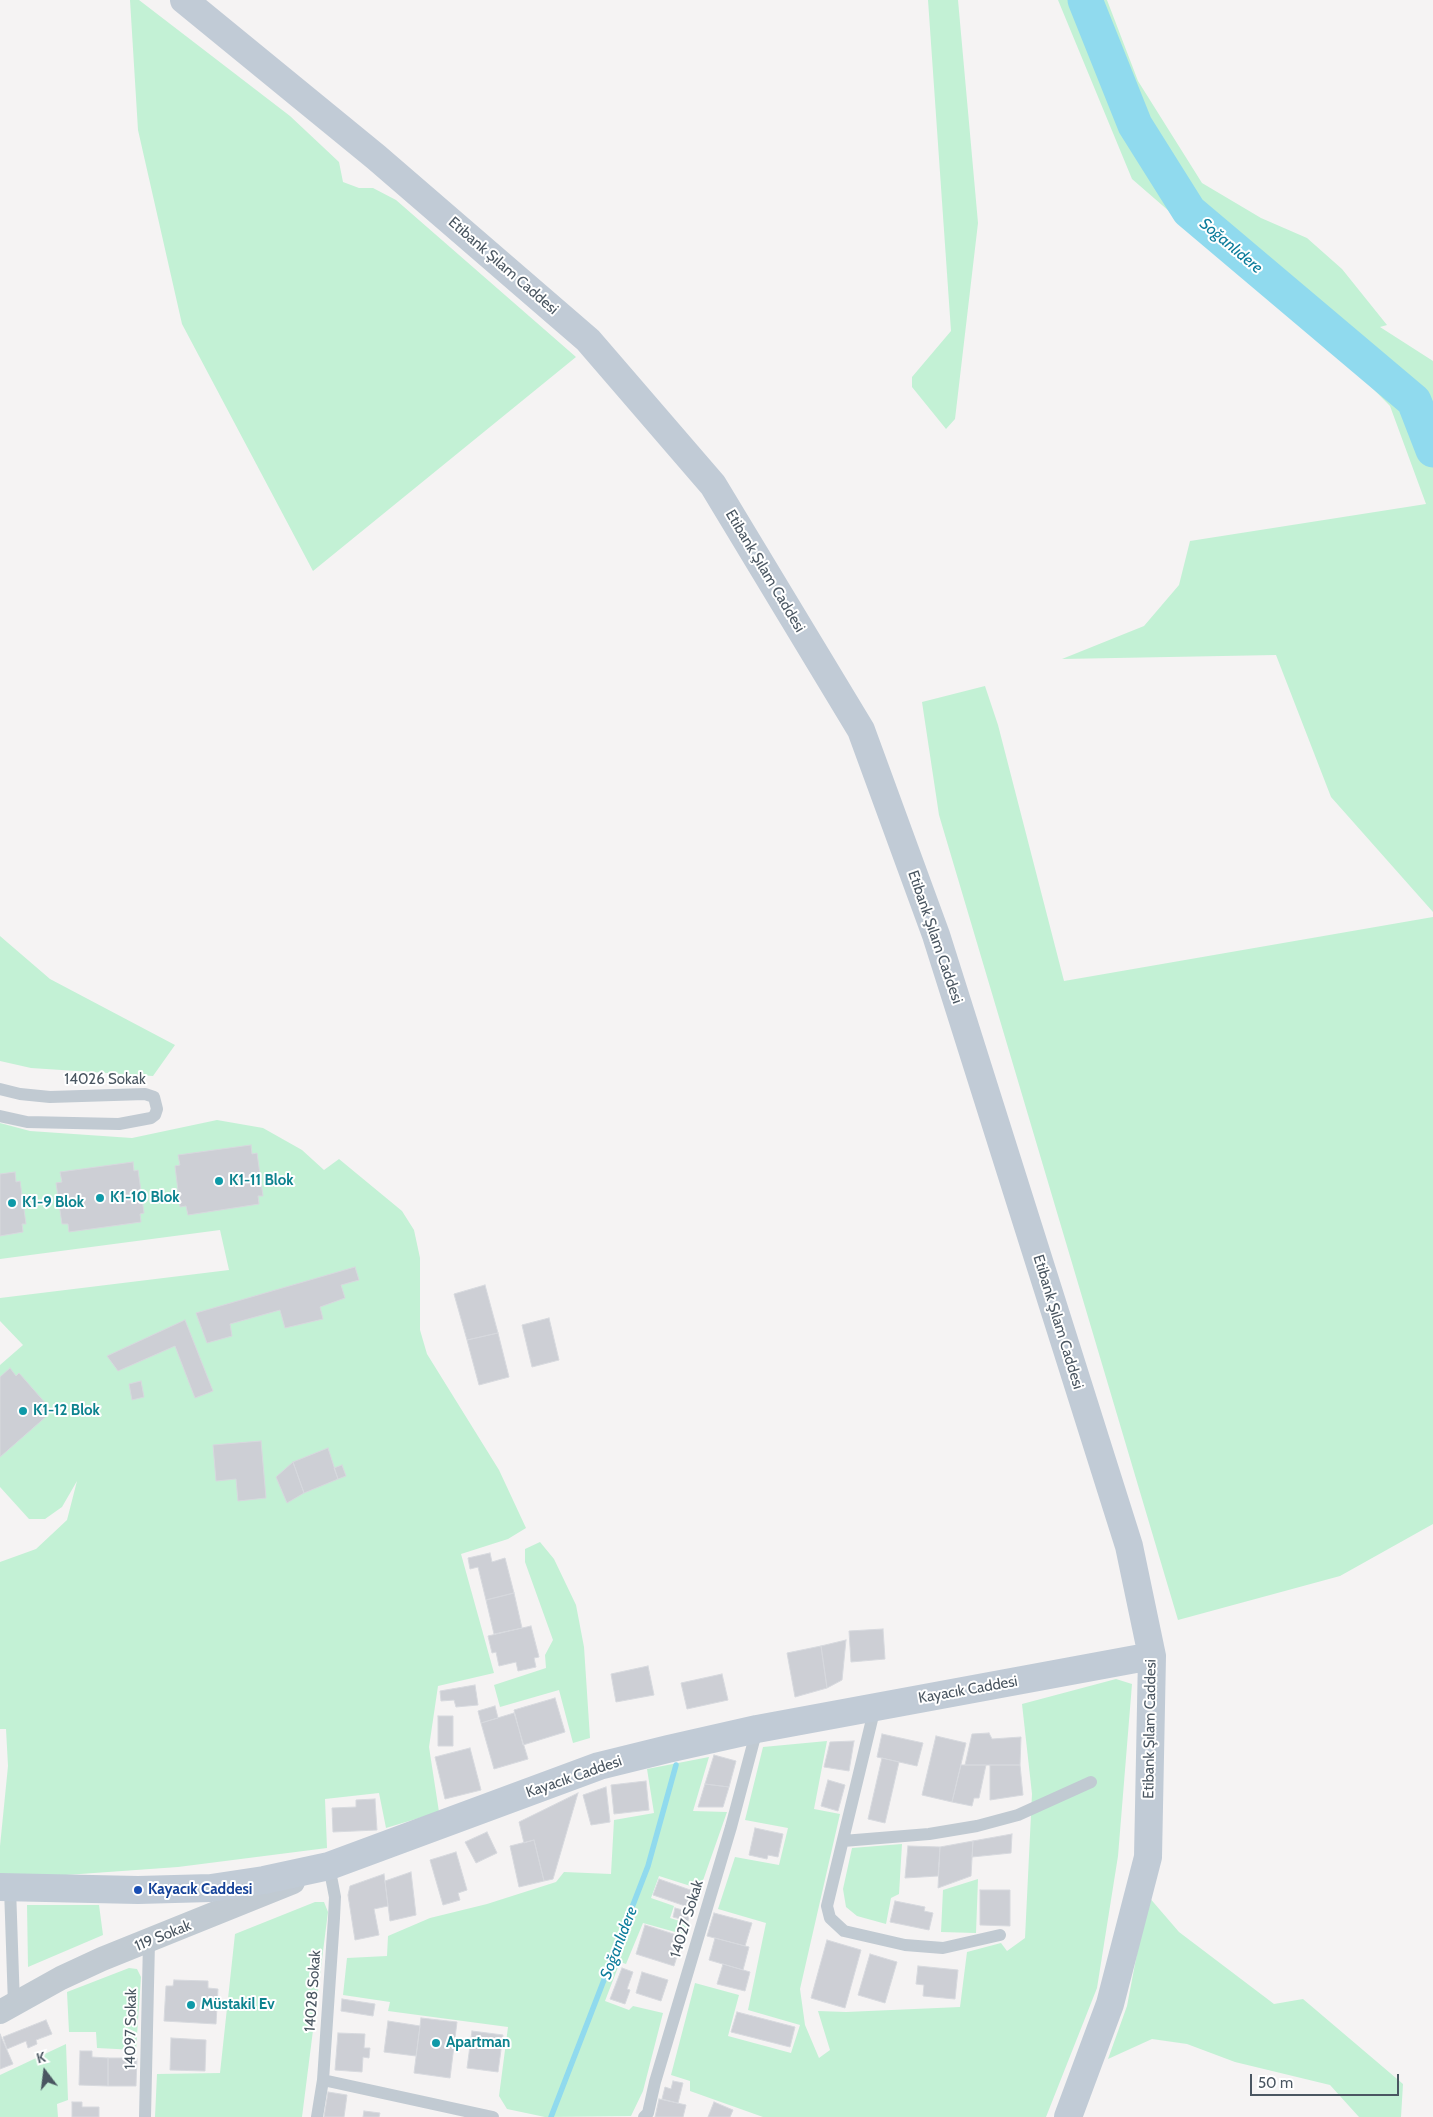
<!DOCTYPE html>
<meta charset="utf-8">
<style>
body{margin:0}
#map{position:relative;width:1433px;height:2117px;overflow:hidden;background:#f5f3f3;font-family:Cabin,sans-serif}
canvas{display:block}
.north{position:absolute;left:20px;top:2047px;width:50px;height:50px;-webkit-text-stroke:4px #fff;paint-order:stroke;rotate:345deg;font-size:14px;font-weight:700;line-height:20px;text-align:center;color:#4a5661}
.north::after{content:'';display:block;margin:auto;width:18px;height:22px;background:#4a5661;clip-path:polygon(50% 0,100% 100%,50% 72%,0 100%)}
.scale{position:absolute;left:1250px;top:2074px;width:149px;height:22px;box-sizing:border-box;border:2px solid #4a5661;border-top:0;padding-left:6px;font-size:15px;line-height:18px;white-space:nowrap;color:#4a5661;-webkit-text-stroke:4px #fff;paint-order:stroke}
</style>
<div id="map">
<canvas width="1433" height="2117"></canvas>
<div class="north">K</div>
<div class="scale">50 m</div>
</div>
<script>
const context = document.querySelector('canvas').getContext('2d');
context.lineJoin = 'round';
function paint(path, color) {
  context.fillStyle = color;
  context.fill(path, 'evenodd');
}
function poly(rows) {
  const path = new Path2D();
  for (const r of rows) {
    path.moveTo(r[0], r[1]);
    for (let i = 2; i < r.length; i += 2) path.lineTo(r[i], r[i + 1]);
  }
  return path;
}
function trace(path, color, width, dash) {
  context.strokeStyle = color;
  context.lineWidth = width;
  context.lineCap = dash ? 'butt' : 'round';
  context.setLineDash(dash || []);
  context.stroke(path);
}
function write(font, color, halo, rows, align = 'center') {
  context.font = font + ' Cabin,sans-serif';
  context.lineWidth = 4;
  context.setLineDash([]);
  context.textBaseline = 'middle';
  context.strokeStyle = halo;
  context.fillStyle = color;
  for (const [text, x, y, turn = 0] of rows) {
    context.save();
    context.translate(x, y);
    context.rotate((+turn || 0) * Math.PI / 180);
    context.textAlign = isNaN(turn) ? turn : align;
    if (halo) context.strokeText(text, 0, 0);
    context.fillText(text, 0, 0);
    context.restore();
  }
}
const green = poly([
 [130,0,139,0,290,116,339,162,343,182,359,188,373,188,396,200,576,357,313,571,182,324,138,130],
 [928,0,958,0,978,223,955,419,946,429,912,387,912,377,951,331],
 [1058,0,1107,0,1138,81,1202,183,1261,218,1307,238,1342,269,1387,325,1380,327,1433,361,1433,912,1331,797,1276,655,1062,659,1144,626,1179,585,1190,541,1426,504,1390,406,1328,343,1321,343,1132,179],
 [985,686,998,725,1064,981,1433,917,1433,1524,1340,1576,1178,1620,939,815,922,702],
 [0,936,50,979,175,1045,153,1076,31,1068,0,1061],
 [217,1120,263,1128,302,1150,324,1170,339,1159,402,1211,414,1230,420,1258,420,1330,427,1354,499,1470,526,1528,508,1539,461,1554,494,1673,438,1686,429,1747,439,1812,386,1828,379,1793,325,1799,327,1848,178,1867,38,1877,0,1875,0,1846,8,1766,6,1729,0,1729,0,1562,36,1549,67,1520,77,1481,62,1507,45,1519,29,1519,0,1487,0,1365,23,1345,0,1321,0,1298,229,1270,220,1230,0,1259,0,1123,30,1131,132,1138],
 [540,1542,554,1559,576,1605,584,1647,590,1738,573,1743,559,1690,500,1707,494,1685,546,1668,545,1655,553,1640,525,1562,525,1549],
 [1116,1679,1132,1684,1118,1856,1097,1988,1046,2117,763,2117,690,2091,690,2081,671,2075,695,1983,739,1995,728,2036,791,2053,800,2025,748,2010,766,1923,718,1909,735,1857,779,1865,788,1828,745,1820,763,1747,827,1741,814,1809,840,1814,800,1989,805,2025,819,2058,830,2050,818,2011,846,2012,960,2007,967,1952,1001,1943,1007,1951,1025,1938,1032,1794,1022,1704],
 [709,1757,693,1811,727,1812,700,1889,659,1876,651,1898,674,1906,670,1918,689,1924,686,1935,643,1923,626,1964,620,1962,605,2001,629,2010,633,2006,663,2013,643,2091,631,2116,545,2117,507,2109,499,2096,508,2027,388,2011,390,2002,343,1995,347,1958,387,1956,388,1936,430,1918,487,1904,556,1882,564,1872,611,1874,614,1820,654,1813,647,1769],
 [902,1844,899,1894,891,1898,886,1924,857,1916,846,1907,843,1889,852,1848],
 [978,1879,976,1933,941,1932,943,1890],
 [1148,1896,1179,1932,1274,2004,1303,1999,1403,2084,1401,2117,1359,2117,1330,2085,1235,2062,1187,2044,1152,2039,1108,2059,1127,2006],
 [315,1902,324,1902,328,1912,302,2117,155,2117,157,2074,220,2073,235,1934],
 [27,1905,99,1905,103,1935,28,1967],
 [129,1968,137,1969,141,1977,136,2050,97,2048,96,2032,69,2032,67,1992],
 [66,2044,68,2100,57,2104,58,2117,0,2117,0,2075]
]);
const stream = poly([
 [551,2117,648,1866,676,1765]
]);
const river = poly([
 [1085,0,1135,125,1189,211,1414,401,1433,450]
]);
const building = poly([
 [251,1145,252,1154,257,1153,263,1196,258,1196,259,1204,188,1215,186,1206,180,1207,175,1166,180,1165,178,1155,251,1145],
 [133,1162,134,1171,138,1170,144,1213,140,1214,141,1222,69,1232,68,1224,62,1224,56,1183,62,1182,60,1172,133,1162],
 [15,1172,16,1182,20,1181,26,1224,22,1224,23,1232,0,1236,0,1174,15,1172],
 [355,1267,359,1280,341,1285,345,1298,320,1307,323,1319,285,1328,280,1310,230,1324,232,1336,207,1343,196,1313,355,1267],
 [485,1285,498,1333,467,1340,454,1294,485,1285],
 [549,1318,559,1360,532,1367,522,1325,549,1318],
 [185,1320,213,1391,195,1398,175,1346,118,1371,107,1356,185,1320],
 [498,1333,509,1377,479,1385,467,1340,498,1333],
 [10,1368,16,1376,19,1373,47,1405,44,1408,49,1414,0,1457,0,1377,10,1368],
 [141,1381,144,1397,132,1400,129,1384,141,1381],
 [261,1441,266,1498,238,1501,236,1479,216,1481,213,1445,261,1441],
 [328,1448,338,1479,304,1493,293,1462,328,1448],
 [293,1462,304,1493,287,1503,276,1477,293,1462],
 [342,1465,346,1476,338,1479,334,1468,342,1465],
 [490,1553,492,1562,505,1558,514,1593,486,1600,478,1567,470,1569,468,1558,490,1553],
 [514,1593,522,1628,494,1634,486,1600,514,1593],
 [531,1626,539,1657,534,1658,536,1667,518,1671,516,1662,499,1666,496,1652,492,1653,488,1636,531,1626],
 [883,1629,885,1659,851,1662,849,1631,883,1629],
 [846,1640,842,1680,827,1688,821,1646,846,1640],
 [821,1646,827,1688,795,1697,787,1653,821,1646],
 [648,1666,654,1695,616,1702,611,1674,648,1666],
 [722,1674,728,1700,687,1709,681,1683,722,1674],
 [475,1685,478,1705,456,1707,454,1700,441,1701,440,1691,475,1685],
 [555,1698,565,1732,523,1745,514,1710,555,1698],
 [495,1706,498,1718,481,1723,478,1711,495,1706],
 [514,1713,528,1759,494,1769,481,1723,514,1713],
 [438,1716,453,1716,453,1746,438,1746,438,1716],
 [989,1733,992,1739,1021,1737,1020,1765,965,1765,972,1734,989,1733],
 [882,1734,923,1743,917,1766,877,1757,882,1734],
 [936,1736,966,1743,952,1802,922,1795,936,1736],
 [854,1741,849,1771,824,1767,830,1742,854,1741],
 [470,1748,481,1790,445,1799,435,1757,470,1748],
 [714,1755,736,1761,729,1787,705,1784,714,1755],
 [882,1758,899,1762,885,1823,868,1819,882,1758],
 [961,1765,986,1765,979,1798,974,1798,972,1806,952,1802,961,1765],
 [990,1765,1020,1765,1023,1795,990,1800,990,1765],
 [828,1780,845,1785,838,1811,821,1806,828,1780],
 [646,1781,649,1810,614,1814,611,1785,646,1781],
 [705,1784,729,1787,723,1807,698,1807,705,1784],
 [606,1787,610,1822,591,1825,583,1795,606,1787],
 [578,1793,553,1879,544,1881,534,1840,524,1843,519,1822,578,1793],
 [375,1799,377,1830,333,1832,332,1808,356,1807,356,1800,375,1799],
 [755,1828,783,1834,778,1857,768,1855,767,1859,749,1855,755,1828],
 [487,1832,497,1853,476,1863,465,1842,487,1832],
 [1012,1834,1011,1853,972,1857,973,1841,1012,1834],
 [534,1840,544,1881,519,1887,510,1846,534,1840],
 [973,1841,971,1876,938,1888,940,1847,973,1841],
 [908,1846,940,1847,938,1876,905,1878,908,1846],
 [456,1852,467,1890,458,1893,460,1900,443,1905,430,1860,456,1852],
 [411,1872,416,1915,390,1921,385,1881,411,1872],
 [384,1874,388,1906,374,1909,379,1935,355,1940,348,1895,350,1886,384,1874],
 [659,1879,696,1892,691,1908,653,1895,659,1879],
 [980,1890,1010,1890,1010,1926,980,1925,980,1890],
 [895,1901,925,1907,924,1911,933,1913,929,1930,890,1922,895,1901],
 [675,1908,690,1912,688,1921,673,1917,675,1908],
 [714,1913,752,1923,745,1946,707,1936,714,1913],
 [645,1925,683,1937,674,1966,636,1954,645,1925],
 [715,1938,749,1947,743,1970,709,1960,715,1938],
 [827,1940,861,1950,845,2008,811,1998,827,1940],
 [870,1954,897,1962,885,2003,858,1995,870,1954],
 [723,1964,750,1972,745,1991,717,1984,723,1964],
 [918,1966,958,1970,955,1999,923,1996,924,1985,916,1984,918,1966],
 [622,1968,633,1972,627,1989,630,1990,625,2004,610,1999,622,1968],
 [642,1972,668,1980,661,2001,636,1993,642,1972],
 [174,1980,208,1981,208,1988,218,1989,216,2024,164,2021,166,1986,173,1986,174,1980],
 [342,1999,375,2004,373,2016,341,2011,342,1999],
 [737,2012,795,2027,790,2047,731,2032,737,2012],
 [421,2018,457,2022,450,2078,414,2073,421,2018],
 [46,2020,52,2034,36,2040,37,2044,28,2048,26,2041,7,2049,3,2037,46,2020],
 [388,2021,420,2026,416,2056,384,2052,388,2021],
 [472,2031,503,2035,498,2072,467,2068,472,2031],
 [338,2033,365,2034,364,2048,370,2048,369,2058,363,2057,362,2072,335,2070,338,2033],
 [0,2034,13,2064,0,2069,0,2034],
 [171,2038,206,2040,205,2071,170,2070,171,2038],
 [80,2051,92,2051,92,2057,108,2058,108,2086,79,2085,80,2051],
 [108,2058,137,2058,136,2086,108,2086,108,2058],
 [673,2081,683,2083,678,2103,662,2099,665,2087,671,2089,673,2081],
 [328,2092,347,2095,344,2117,324,2117,328,2092],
 [659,2099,686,2105,683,2117,655,2117,659,2099],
 [72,2102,82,2102,82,2107,99,2107,99,2117,72,2117,72,2102],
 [714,2102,733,2110,730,2117,708,2117,714,2102],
 [364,2111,380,2113,379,2117,363,2117,364,2111]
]);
const lane = poly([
 [0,1089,20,1094,50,1097,145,1094,154,1097,157,1109,155,1115,151,1118,119,1124,27,1122,0,1116],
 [875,1707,827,1906,830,1918,844,1931,905,1945,943,1948,1000,1935],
 [843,1841,929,1834,977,1826,1018,1815,1091,1782],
 [10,1888,14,2005],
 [323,2080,493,2117],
 [145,2117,149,1942],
 [317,2117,323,2080,334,1918,335,1897,329,1866],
 [644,2117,648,2113,655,2082,731,1827,757,1729]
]);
const street = poly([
 [0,2012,61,1978,102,1959,293,1882]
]);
const secondary = poly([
 [184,0,376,157,588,340,713,485,861,730,936,935,1129,1546,1152,1656,1148,1857,1110,2004,1068,2117],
 [0,1887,138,1890,211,1888,264,1880,329,1866,599,1766,668,1749,757,1729,1152,1656]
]);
const markers = [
 [219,1181,5,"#0f9aa8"],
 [100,1198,5,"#0f9aa8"],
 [12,1203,5,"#0f9aa8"],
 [23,1411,5,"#0f9aa8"],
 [138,1890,5,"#1a4fb4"],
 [191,2005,5,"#0f9aa8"],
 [436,2043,5,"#0f9aa8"]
];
const streetNames = [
 ["Etibank Şılam Caddesi",503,266,41],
 ["Etibank Şılam Caddesi",765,571,59],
 ["Etibank Şılam Caddesi",935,937,71],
 ["14026 Sokak",105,1080],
 ["Etibank Şılam Caddesi",1058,1322,73],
 ["Kayacık Caddesi",968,1690,-10],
 ["Etibank Şılam Caddesi",1150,1729,-89],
 ["Kayacık Caddesi",574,1777,-19],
 ["14027 Sokak",687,1919,-73],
 ["119 Sokak",163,1936,-22],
 ["14028 Sokak",313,1991,-86],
 ["14097 Sokak",131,2029,-89]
];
const cultureNames = [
 ["K1-11 Blok",229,1181],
 ["K1-10 Blok",110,1198],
 ["K1-9 Blok",22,1203],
 ["K1-12 Blok",33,1411],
 ["Müstakil Ev",201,2005],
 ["Apartman",446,2043]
];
const transitNames = [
 ["Kayacık Caddesi",148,1890]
];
const waterNames = [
 ["Soğanlıdere",1231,246,40],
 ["Soğanlıdere",619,1943,-69]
];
paint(green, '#c3f1d5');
trace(stream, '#90daee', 5.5);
trace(river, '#90daee', 35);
paint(building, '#cdcfd5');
trace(building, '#d7d9de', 1);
trace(lane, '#c1cad2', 12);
trace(street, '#c1cad2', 24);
trace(secondary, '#c1cbd6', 28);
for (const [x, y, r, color] of markers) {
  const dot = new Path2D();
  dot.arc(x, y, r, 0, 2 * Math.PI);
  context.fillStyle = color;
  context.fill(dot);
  trace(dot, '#fff', 2);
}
write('15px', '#4a5661', '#fff', streetNames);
write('bold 15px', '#0d838f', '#fff', cultureNames, 'left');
write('bold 15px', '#164399', '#fff', transitNames, 'left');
write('italic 16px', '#0c7c9b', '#fff', waterNames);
</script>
